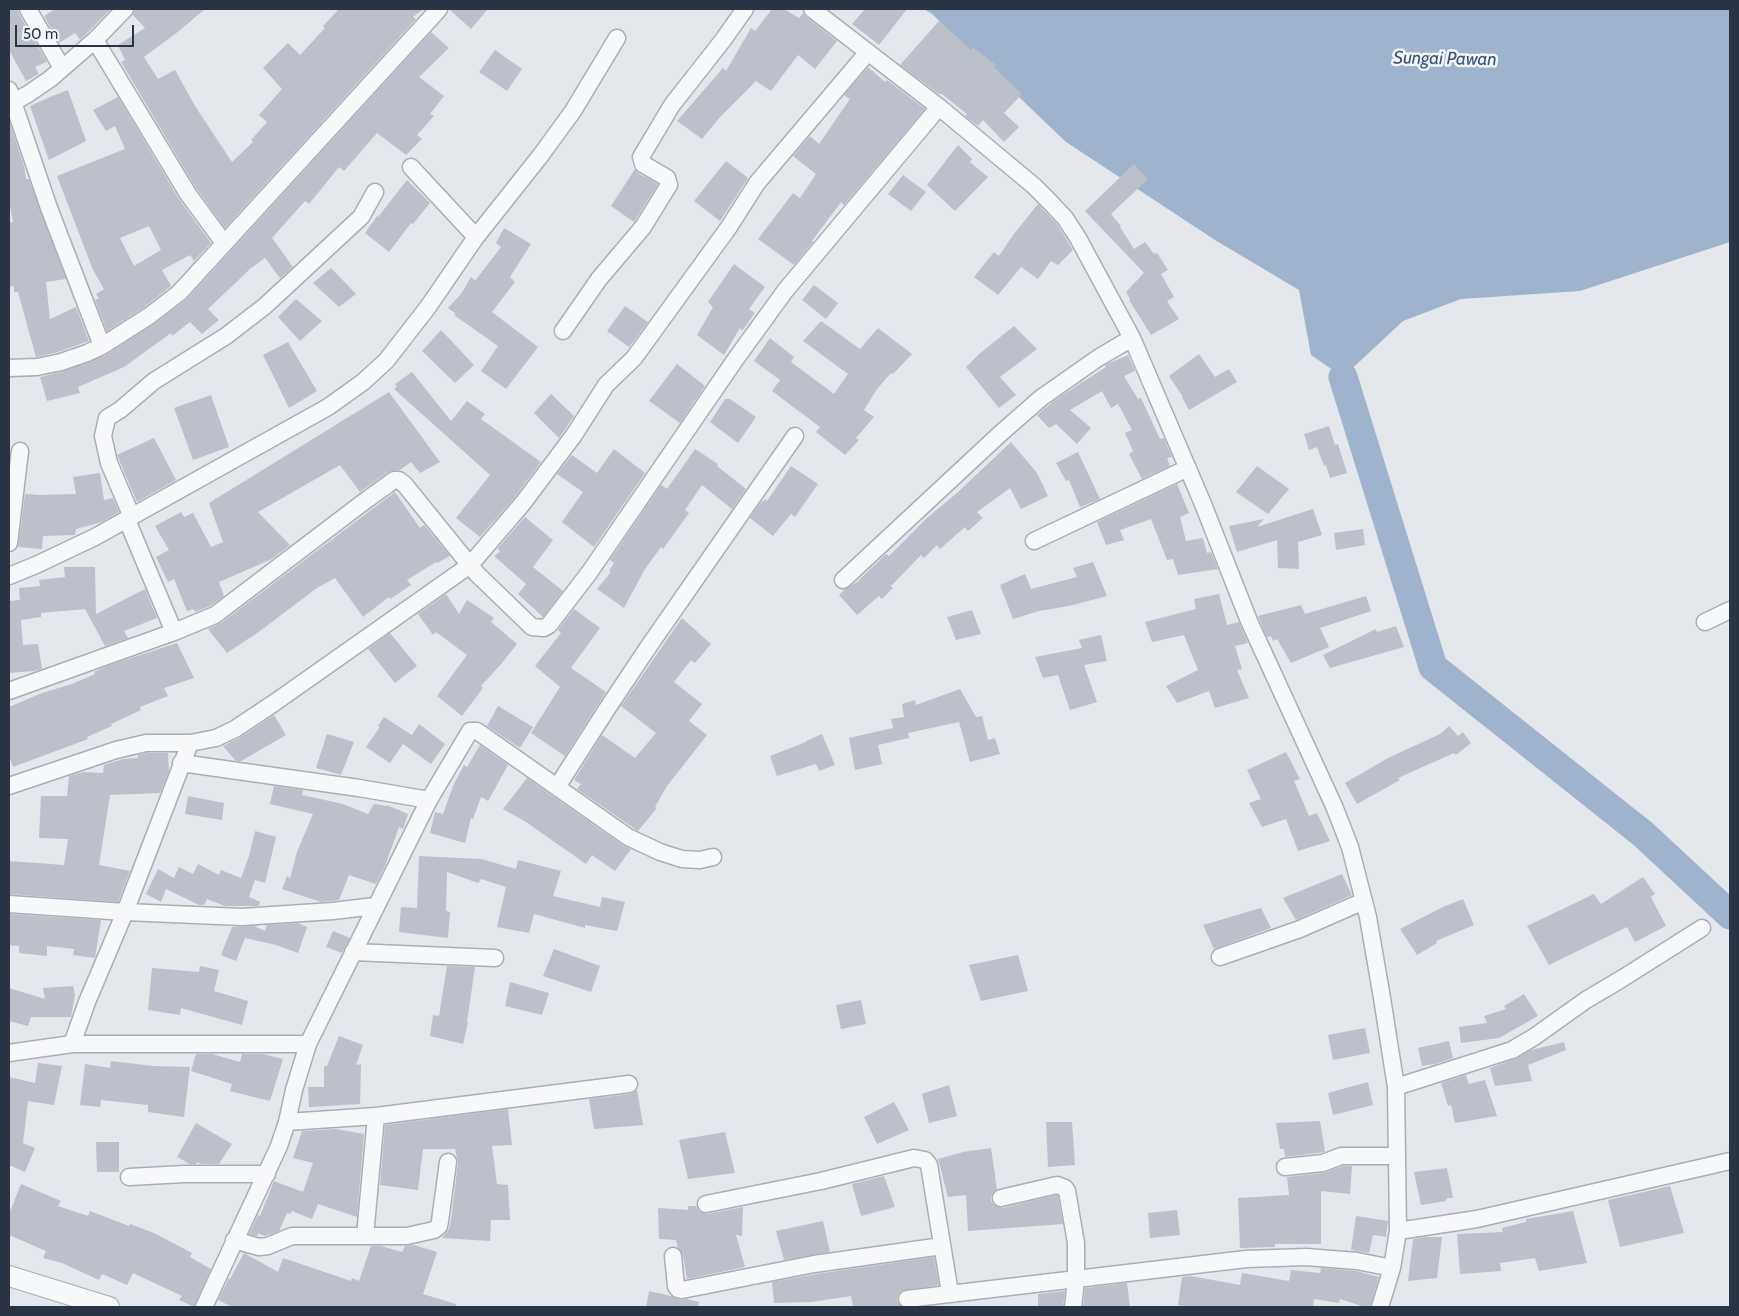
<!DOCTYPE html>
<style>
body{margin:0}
#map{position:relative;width:1739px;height:1316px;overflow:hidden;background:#e4e7ec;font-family:Cabin,sans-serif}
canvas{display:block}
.frame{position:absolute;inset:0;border:10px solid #2b3445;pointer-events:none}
.scale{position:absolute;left:15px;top:25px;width:119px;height:22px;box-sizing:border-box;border:2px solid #2b3445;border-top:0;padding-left:6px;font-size:15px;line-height:18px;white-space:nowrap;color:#2b3445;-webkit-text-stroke:4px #f4f6f9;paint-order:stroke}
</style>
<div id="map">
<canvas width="1739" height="1316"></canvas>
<div class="frame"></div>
<div class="scale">50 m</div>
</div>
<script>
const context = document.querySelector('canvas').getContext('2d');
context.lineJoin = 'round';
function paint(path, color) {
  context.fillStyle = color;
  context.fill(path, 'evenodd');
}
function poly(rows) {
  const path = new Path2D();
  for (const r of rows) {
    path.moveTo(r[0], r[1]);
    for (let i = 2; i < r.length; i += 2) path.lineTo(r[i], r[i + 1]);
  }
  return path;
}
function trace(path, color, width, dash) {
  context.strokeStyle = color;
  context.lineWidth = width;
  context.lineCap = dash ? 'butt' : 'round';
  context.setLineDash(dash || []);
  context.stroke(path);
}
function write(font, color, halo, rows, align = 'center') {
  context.font = font + ' Cabin,sans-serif';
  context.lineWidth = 5;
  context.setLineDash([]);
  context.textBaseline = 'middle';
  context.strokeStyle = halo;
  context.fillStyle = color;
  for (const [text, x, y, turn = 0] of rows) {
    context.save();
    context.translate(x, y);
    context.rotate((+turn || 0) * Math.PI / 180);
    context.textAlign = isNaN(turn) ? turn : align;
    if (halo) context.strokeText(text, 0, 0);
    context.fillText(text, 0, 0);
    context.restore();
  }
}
const water = poly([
 [924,9,1730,9,1730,242,1580,291,1461,299,1403,321,1343,377,1311,355,1299,290,1215,240,1066,142,932,14]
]);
const river = poly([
 [1343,377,1433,667,1643,834,1730,915]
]);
const building = poly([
 [9,9,18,9,19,14,47,62,35,67,39,74,26,81,9,50],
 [55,9,111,9,80,40,75,33,59,43,44,16],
 [135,9,205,9,179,31,144,57,158,79,175,70,195,106,232,162,253,142,251,140,267,122,259,115,282,89,263,68,288,43,300,55,325,28,323,26,339,9,424,9,413,17,416,19,225,228,196,188,121,62,125,60,118,45,145,28,133,15],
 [449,9,488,9,471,29],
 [772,9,784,9,799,18,803,13,806,17,837,41,815,69,798,55,771,91,756,81,720,117,702,139,677,121,723,68,726,71,751,28,755,31],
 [865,9,907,9,879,45,852,24],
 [939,21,971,50,973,47,996,65,994,67,1022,94,1004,113,1019,127,1004,142,983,120,978,126,965,116,967,114,942,94,939,94,900,65],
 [431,32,449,48,419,77,444,96,430,114,434,116,417,135,422,139,406,155,377,133,344,171,339,167,309,204,305,201,272,238,293,267,280,278,265,258,250,269,208,309,219,320,202,334,190,322,172,336,171,333,124,367,78,387,80,393,47,401,40,377,64,371,106,355,154,324,186,300],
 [495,50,522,69,507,91,479,72],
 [868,67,885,82,887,80,925,109,844,205,841,202,812,241,813,242,794,265,758,239,793,193,800,198,816,174,793,156,810,136,819,144,850,99,844,95],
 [68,90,86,141,49,160,30,106,50,97],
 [118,97,179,199,211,243,194,261,190,255,162,270,171,286,143,308,107,331,95,300,99,298,96,294,104,289,93,270,57,176,125,149,115,126,106,131,93,110],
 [149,226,161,250,134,266,120,238],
 [9,120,24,166,26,179,29,179,66,279,46,282,50,319,76,307,89,341,58,352,36,357,18,292,14,292,14,286,9,287,9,222,13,222,9,201],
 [958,145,972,159,970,162,988,177,955,211,927,185],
 [726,161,748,178,720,221,694,201],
 [1134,164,1148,179,1111,214,1121,226,1120,227,1134,249,1145,242,1154,254,1157,253,1168,270,1161,274,1174,297,1167,301,1179,319,1151,335,1129,300,1130,299,1126,292,1144,273,1085,211],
 [635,169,638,173,658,184,634,222,611,206],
 [903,175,926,192,911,211,888,194],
 [407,180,430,203,413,224,411,223,389,252,365,233,377,216,378,217],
 [1038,204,1057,224,1073,250,1058,265,1051,261,1038,279,1021,267,998,295,974,277,994,252,999,256,1013,235],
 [504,228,531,244,510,277,515,282,492,312,538,347,506,389,481,371,498,346,454,315,456,314,448,308,461,294,471,277,475,281,501,247,496,243],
 [734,264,765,287,749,309,755,313,742,331,740,328,724,355,697,335,713,307,708,302],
 [331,268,356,294,339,307,313,283],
 [814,285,838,303,826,319,802,300],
 [296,299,322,321,300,341,278,317],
 [625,306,648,322,629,347,607,331],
 [821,321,860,349,878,328,912,354,893,374,891,373,877,389,864,410,874,417,856,438,859,440,845,455,816,432,820,427,772,391,780,380,754,361,770,338,794,357,791,362,834,394,848,374,803,341],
 [1014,326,1037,349,1000,377,1016,395,999,408,966,367,979,354],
 [441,330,474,365,455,383,422,351],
 [288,342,317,391,289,408,263,355],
 [1199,354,1215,377,1229,369,1237,382,1189,410,1182,397,1183,397,1169,376],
 [1128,355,1135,371,1124,376,1138,399,1141,398,1160,439,1164,438,1172,457,1167,458,1170,466,1142,479,1129,454,1133,451,1125,433,1132,430,1118,404,1111,408,1102,391,1070,410,1091,428,1077,444,1056,424,1049,428,1037,415,1055,400,1106,367,1105,365],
 [677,364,705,386,680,423,649,401],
 [412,372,451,421,467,401,485,414,481,419,541,462,515,497,480,537,456,518,490,475,394,389,397,387,395,384],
 [389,392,440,462,420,473,411,462,400,470,388,472,360,492,340,465,258,512,290,545,272,559,219,582,224,596,210,606,195,612,193,609,187,611,174,579,168,582,156,557,169,550,155,526,181,512,184,517,193,513,211,547,223,542,209,503],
 [551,394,574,416,559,438,534,413],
 [211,395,229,447,193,460,174,408],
 [725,399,730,399,756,417,738,443,710,422],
 [1329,426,1335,445,1338,444,1347,473,1330,478,1326,465,1324,466,1317,447,1309,450,1304,434],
 [154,438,176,480,137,502,117,455],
 [1011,442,1037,473,1048,496,1021,509,1010,488,977,512,983,518,968,531,965,527,940,549,937,545,924,558,921,555,891,586,893,588,882,599,879,596,857,615,839,595,844,590,857,582,886,554,889,556,928,517,957,493],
 [614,449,645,473,594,547,562,522,583,492,557,474,572,455,597,473],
 [695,449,718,464,717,466,746,489,732,509,702,485,685,510,689,513,663,549,661,547,645,569,624,608,597,589,611,572,609,571,614,563,610,560,661,485,667,489],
 [1078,452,1100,499,1080,507,1069,480,1066,481,1056,463],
 [791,466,818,484,795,517,791,514,773,536,750,518,762,501,763,502,765,499,767,501],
 [1257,466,1289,489,1268,514,1236,492],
 [100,473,104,500,113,498,119,512,102,522,76,529,75,535,43,536,42,549,18,547,25,494,40,495,76,494,73,477],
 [1177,484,1189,513,1180,517,1186,541,1203,538,1207,553,1211,552,1218,569,1178,575,1173,559,1167,560,1151,519,1120,530,1124,540,1106,545,1097,522],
 [395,492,420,528,424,525,450,556,437,563,436,562,407,580,411,585,390,599,389,597,363,617,335,578,317,588,260,631,227,653,208,629,221,623],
 [1313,509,1322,535,1298,542,1299,569,1278,568,1277,540,1237,552,1229,526,1264,519,1257,527],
 [525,517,553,540,533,567,563,591,543,617,518,594,526,584,494,556,500,552,498,548],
 [1363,529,1365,545,1336,550,1334,533],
 [1093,562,1107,596,1069,606,1039,611,1013,619,1000,585,1025,574,1031,589,1077,577,1073,568],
 [64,567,95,567,96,614,145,589,157,618,124,631,128,638,105,646,85,609,41,613,41,617,21,620,23,645,38,644,42,669,34,671,9,673,9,601,20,600,19,588,40,586,39,580,65,577],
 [446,594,459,614,467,600,494,618,491,622,517,644,502,663,481,686,483,688,462,716,437,696,467,655,436,632,433,635,418,614],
 [1219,594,1227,625,1239,622,1248,643,1235,646,1242,669,1237,670,1249,698,1215,708,1209,691,1177,703,1166,686,1198,670,1184,635,1152,642,1145,622,1196,609,1194,599],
 [1366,596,1371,611,1320,628,1329,647,1291,663,1277,639,1273,641,1271,636,1267,637,1258,616,1301,605,1305,614],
 [574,609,600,628,571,668,606,692,565,756,531,733,560,687,535,666,561,633,558,630],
 [972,610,981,634,956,640,947,617],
 [682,618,711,644,695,663,691,660,674,682,702,704,689,721,707,735,667,786,655,807,657,808,638,831,577,789,581,784,574,780,602,735,635,758,656,733,621,706],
 [1396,626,1404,647,1330,668,1323,655,1376,629,1377,632],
 [390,633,417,666,395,683,368,649],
 [1101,635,1107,661,1084,665,1097,702,1070,710,1058,675,1043,678,1035,657,1082,648,1079,640],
 [177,643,194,678,164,688,168,696,140,707,141,710,111,724,112,726,87,737,88,739,13,767,9,756,9,707,42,693,72,684,95,674,94,672,110,665],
 [960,689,976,717,982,716,988,740,995,738,1000,754,970,762,959,722,908,733,909,738,878,745,882,764,855,770,849,738,893,728,891,719,904,717,902,704,915,700,916,705],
 [498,706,533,727,520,748,487,726],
 [274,715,286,735,241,761,236,761,223,746,241,737],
 [384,717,412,735,419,724,445,744,431,764,403,744,390,763,366,747,380,727,378,726],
 [1449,726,1458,736,1463,732,1471,743,1456,755,1454,753,1398,778,1400,780,1357,804,1345,783,1388,758,1440,734],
 [327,734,354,742,341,775,316,768],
 [822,734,835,765,819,771,816,764,777,776,770,756,806,742,806,741],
 [480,745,508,765,488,801,481,797,473,819,471,818,465,843,430,833,435,812,443,814,453,786,464,765,467,767],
 [1286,752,1300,779,1294,781,1309,816,1317,813,1330,841,1298,851,1286,819,1262,827,1249,803,1261,799,1247,770],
 [147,753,168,753,169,771,160,793,110,795,99,865,130,871,118,902,9,894,9,861,64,865,68,839,39,838,41,796,67,796,69,776,83,772,103,773,104,765,123,759,138,758,138,755],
 [527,778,622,845,631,849,615,871,592,855,586,864,526,822,503,809],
 [274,786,303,790,302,795,343,804,368,814,374,804,387,806,387,805,408,814,403,829,399,827,385,866,376,884,349,875,339,900,321,902,282,889,287,876,290,878,297,852,313,814,270,804],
 [188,796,224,803,222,820,185,814],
 [255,831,276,837,265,883,255,880,249,897,260,902,259,906,225,906,207,899,204,905,199,905,166,889,161,902,146,894,158,869,174,878,179,867,193,874,198,864,219,875,221,870,241,878,249,856],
 [419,856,481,859,516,869,518,860,561,871,553,896,600,907,602,897,625,902,617,931,585,925,585,928,534,914,529,933,497,927,506,887,481,879,478,883,447,872,446,911,450,912,448,938,399,932,401,907,417,908],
 [1342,874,1352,895,1296,920,1283,898],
 [1643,877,1655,894,1651,897,1666,926,1635,942,1627,927,1549,965,1527,926,1594,894,1601,904],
 [1463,899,1474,925,1436,941,1437,943,1417,955,1400,929,1443,907],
 [1261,908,1271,928,1214,949,1203,925],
 [9,914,101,920,95,958,73,955,74,949,47,946,47,956,19,953,19,946,9,945],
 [298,923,307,927,298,953,276,945,245,938,236,961,221,955,232,927,254,926,265,931,267,925],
 [333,931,350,938,342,953,326,947],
 [554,949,600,966,591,992,543,976],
 [1018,955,1028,991,981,1001,969,965],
 [200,966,219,970,214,991,248,1001,242,1025,181,1008,180,1015,148,1010,152,968,199,972],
 [447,966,475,967,467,1022,468,1022,463,1044,430,1036,433,1015,439,1016],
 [510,982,549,993,542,1015,505,1006],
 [73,986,75,995,71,1017,31,1017,28,1026,9,1021,9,988,45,999,43,988],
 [1524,994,1538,1016,1499,1038,1461,1043,1459,1027,1487,1023,1484,1016,1506,1009,1504,1006],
 [861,1000,866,1024,841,1029,836,1005],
 [1365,1028,1370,1053,1333,1060,1328,1035],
 [339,1036,363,1045,356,1065,361,1064,360,1104,309,1107,308,1087,324,1087,324,1066,327,1066],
 [1449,1041,1453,1058,1435,1064,1422,1066,1418,1048],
 [1564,1042,1566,1050,1528,1065,1532,1081,1495,1086,1490,1068,1515,1059,1531,1050],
 [196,1054,212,1054,240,1062,242,1054,263,1054,283,1059,270,1101,230,1091,232,1084,191,1071],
 [111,1061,153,1066,190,1067,184,1117,148,1112,148,1105,101,1100,100,1107,80,1105,85,1064,110,1068],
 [38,1063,62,1066,54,1105,28,1101,23,1143,35,1148,25,1172,9,1165,9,1077,35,1083],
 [1466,1075,1469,1084,1485,1080,1497,1116,1455,1123,1451,1105,1448,1106,1441,1083],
 [1368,1082,1373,1105,1333,1115,1328,1093],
 [949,1085,957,1116,929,1123,922,1094],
 [637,1090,643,1125,594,1129,589,1099,630,1094],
 [894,1102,909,1130,877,1144,864,1117],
 [508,1109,512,1145,492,1146,497,1184,508,1185,510,1220,491,1220,490,1241,442,1238,449,1229,451,1220,458,1163,455,1149,423,1149,418,1190,380,1185,385,1125],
 [1320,1121,1325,1152,1285,1157,1284,1149,1280,1149,1276,1123],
 [1046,1122,1072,1122,1075,1165,1048,1167],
 [196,1123,232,1144,219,1164,201,1164,197,1162,196,1164,190,1164,177,1157],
 [336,1129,364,1134,357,1217,318,1204,312,1219,292,1211,290,1214,287,1213,279,1231,265,1236,258,1233,257,1236,249,1234,258,1215,260,1216,274,1181,303,1192,313,1163,293,1158,302,1131],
 [725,1132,735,1173,688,1179,679,1140],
 [96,1142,119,1142,119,1172,97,1172],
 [991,1148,997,1189,991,1196,991,1201,994,1205,1003,1208,1056,1195,1058,1196,1063,1224,968,1231,966,1195,948,1197,938,1159,963,1152],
 [1343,1166,1352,1166,1350,1194,1321,1191,1321,1244,1275,1244,1275,1247,1240,1248,1238,1198,1289,1195,1287,1177,1324,1173],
 [1447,1168,1453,1198,1447,1198,1446,1201,1421,1205,1414,1172],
 [884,1176,895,1207,861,1216,852,1184],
 [21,1184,61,1201,58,1206,88,1216,90,1211,129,1226,130,1224,154,1233,192,1253,190,1257,211,1269,194,1307,179,1300,182,1296,133,1273,127,1285,102,1274,99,1280,62,1263,43,1258,46,1251,9,1235,9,1214],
 [1670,1186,1684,1233,1620,1247,1608,1200],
 [688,1206,696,1206,699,1211,707,1214,743,1207,742,1236,736,1235,745,1267,687,1279,683,1255,678,1248,676,1240,659,1239,658,1208,688,1210],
 [1177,1210,1180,1235,1150,1238,1148,1213],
 [1573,1211,1587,1263,1539,1271,1535,1258,1500,1263,1501,1271,1460,1274,1457,1234,1503,1232,1502,1228,1526,1222,1526,1219],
 [1356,1216,1388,1221,1386,1237,1373,1235,1369,1253,1351,1250],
 [823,1221,830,1252,784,1260,776,1231],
 [1426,1237,1442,1237,1437,1278,1408,1281,1413,1239],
 [414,1245,437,1252,423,1294,456,1304,455,1307,232,1307,218,1300,229,1278,230,1279,244,1253,278,1272,283,1258,351,1281,352,1278,359,1281,371,1246,381,1246,402,1252,405,1246],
 [934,1257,939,1285,901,1291,898,1295,897,1300,902,1307,853,1307,851,1296,812,1302,774,1303,772,1282,816,1274],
 [1321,1268,1356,1271,1379,1277,1370,1307,1365,1307,1340,1299,1339,1303,1314,1299,1313,1307,1189,1307,1178,1305,1182,1277,1191,1276,1240,1285,1242,1273,1289,1281,1291,1270,1320,1273],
 [1127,1283,1130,1307,1083,1307,1085,1288],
 [649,1291,671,1296,680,1300,687,1299,699,1302,698,1307,646,1307],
 [1065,1291,1063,1307,1038,1307,1038,1294]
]);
const minor = poly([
 [28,9,62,68],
 [812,9,939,107,1034,186,1049,201,1065,218,1078,238,1132,338,1203,504,1249,621,1334,806,1350,847,1368,917,1382,998,1396,1087,1398,1231],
 [95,40,188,194,224,243],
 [9,90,49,208,102,346],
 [9,103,12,103,28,94,50,79,95,40,125,9],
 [411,167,476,237],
 [563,331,599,279,643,227,669,185,667,178,643,164,641,157,672,105,723,40,745,9],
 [9,368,37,367,61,362,87,353,102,346,149,316,179,293,439,9],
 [132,517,109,463,103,436,107,418,120,410,154,381,226,336,265,306,361,217,375,192],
 [127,520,174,632,215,615,361,504,394,480,399,480,405,485,477,574,532,627,544,628,549,625,589,573,735,360,785,291,939,107],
 [1034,541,1188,468],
 [9,543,20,451],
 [9,576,36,565,95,537,328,407,363,382,386,361,428,307,476,237,541,155,573,111,617,38],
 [843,580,1001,433,1041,398,1098,358,1132,338],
 [1705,622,1730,610],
 [9,691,174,632],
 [190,743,216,738,235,729,274,703,470,565,523,503,574,435,606,385,634,358,729,227,757,183,868,52],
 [181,763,359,788,429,800],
 [9,786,116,750,146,743,190,743,125,912,87,1002,72,1044],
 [557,787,607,709,649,646,795,436],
 [9,904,125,912,242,917,333,911,375,906],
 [353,952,495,958],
 [1220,957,1300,929,1364,901],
 [9,1053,72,1044,308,1044],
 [1396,1087,1512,1050,1534,1037,1586,1000,1623,978,1702,928],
 [287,1122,376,1116,629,1084],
 [1285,1167,1323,1163,1341,1156,1397,1156],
 [129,1177,184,1174,267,1174],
 [1001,1198,1057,1185,1065,1188,1067,1191,1076,1243,1076,1280,1073,1307],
 [706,1204,821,1181,914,1158,925,1160,929,1165,950,1293],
 [365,1236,376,1116],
 [234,1240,259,1247,268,1246,292,1236,407,1236,434,1230,439,1226,440,1221,448,1162],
 [673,1256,676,1286,678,1289,682,1290,814,1264,942,1246],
 [1392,1268,1398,1231,1477,1219,1730,1161],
 [907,1299,1246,1259,1306,1257,1357,1261,1392,1268,1380,1307],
 [204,1307,279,1146,287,1122,294,1090,308,1044,429,800,470,731,477,731,487,738,628,837,660,852,682,859,700,860,713,857]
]);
const tertiary = poly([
 [9,1276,109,1307]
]);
const waterNames = [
 ["Sungai Pawan",1445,59,1]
];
paint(water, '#9fb4cc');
trace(river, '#9fb4cc', 29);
paint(building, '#bbc0ca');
trace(minor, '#a9aeb7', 19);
trace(tertiary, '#a9aeb7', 22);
trace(minor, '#f7f8fa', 16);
trace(tertiary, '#f7f8fa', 20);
write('italic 18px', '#34527a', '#f4f6f9', waterNames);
</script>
